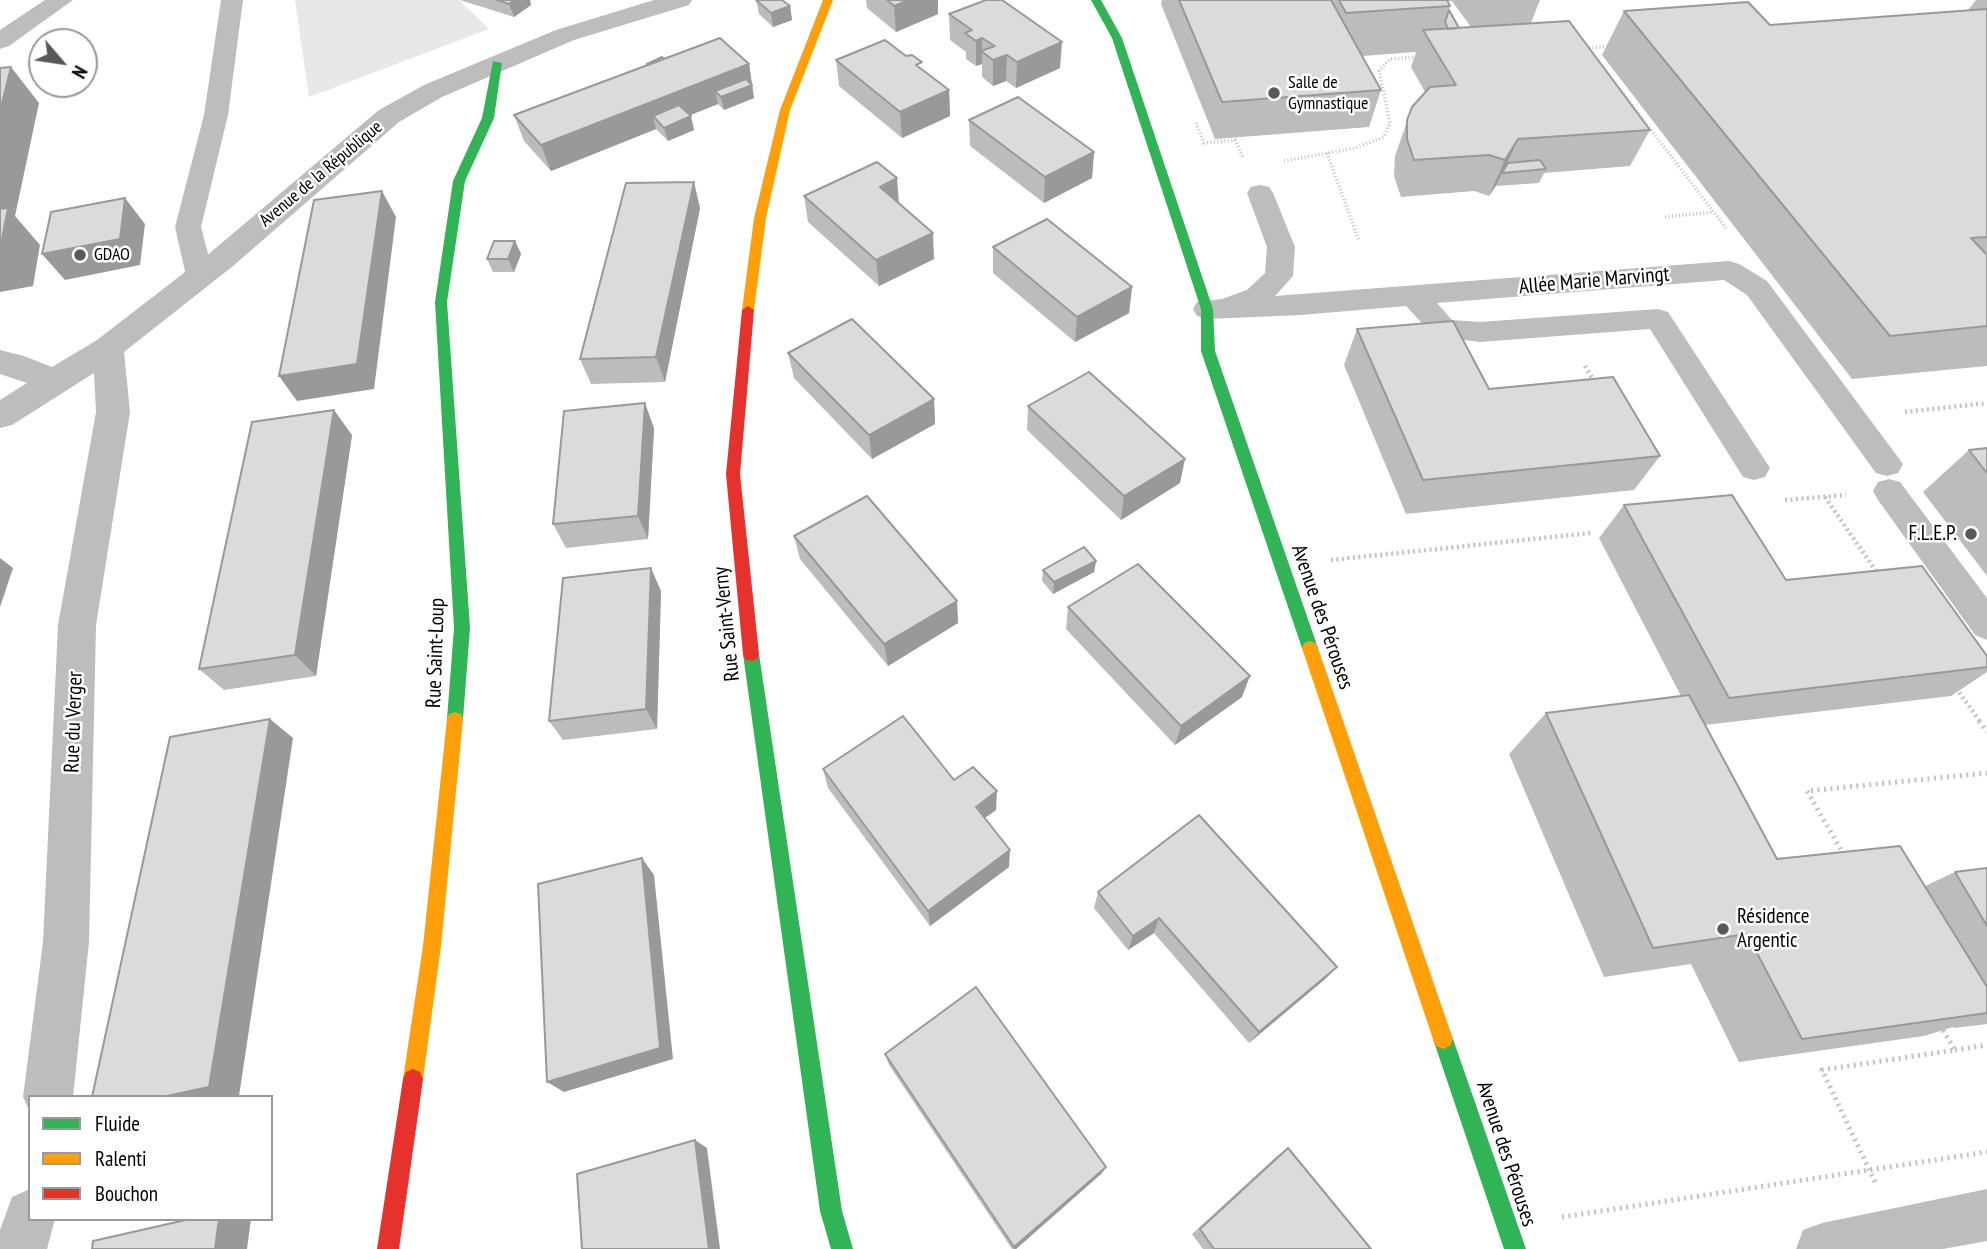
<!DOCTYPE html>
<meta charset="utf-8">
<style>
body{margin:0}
#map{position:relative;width:1987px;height:1249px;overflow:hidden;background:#fff;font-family:"PT Sans Narrow",sans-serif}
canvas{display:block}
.legend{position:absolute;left:28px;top:1095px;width:245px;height:126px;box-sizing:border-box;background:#fff;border:2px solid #999;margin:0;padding:9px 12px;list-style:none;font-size:21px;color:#000}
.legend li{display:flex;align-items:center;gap:14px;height:35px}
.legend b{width:35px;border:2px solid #999}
.north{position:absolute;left:28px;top:28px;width:70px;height:70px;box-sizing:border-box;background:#fff;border:2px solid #999;border-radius:50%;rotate:119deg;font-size:19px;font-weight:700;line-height:28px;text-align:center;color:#000}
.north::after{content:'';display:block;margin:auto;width:24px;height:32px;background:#595959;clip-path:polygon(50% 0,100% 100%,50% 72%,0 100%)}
</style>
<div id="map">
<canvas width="1987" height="1249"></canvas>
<ul class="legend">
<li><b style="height:9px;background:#30b455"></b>Fluide</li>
<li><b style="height:9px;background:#ff9f0a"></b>Ralenti</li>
<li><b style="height:9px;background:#e5322d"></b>Bouchon</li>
</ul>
<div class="north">N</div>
</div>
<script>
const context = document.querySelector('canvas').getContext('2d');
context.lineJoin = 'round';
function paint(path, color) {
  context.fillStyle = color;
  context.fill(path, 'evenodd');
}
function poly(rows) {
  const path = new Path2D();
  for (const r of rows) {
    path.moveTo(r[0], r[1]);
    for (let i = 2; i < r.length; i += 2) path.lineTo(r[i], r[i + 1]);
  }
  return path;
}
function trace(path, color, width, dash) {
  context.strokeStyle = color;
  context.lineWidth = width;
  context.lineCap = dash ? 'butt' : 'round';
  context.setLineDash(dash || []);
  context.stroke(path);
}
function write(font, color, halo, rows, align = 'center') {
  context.font = font + ' "PT Sans Narrow",sans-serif';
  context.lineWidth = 5;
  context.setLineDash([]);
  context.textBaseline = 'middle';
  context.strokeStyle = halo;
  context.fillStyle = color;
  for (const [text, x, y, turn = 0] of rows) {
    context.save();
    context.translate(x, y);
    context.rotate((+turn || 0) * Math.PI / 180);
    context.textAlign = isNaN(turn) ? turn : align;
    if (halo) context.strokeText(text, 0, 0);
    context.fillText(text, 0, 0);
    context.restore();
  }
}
const green = poly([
 [295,0,459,0,489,29,309,97]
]);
const pathFar2 = poly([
 [1589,48,1612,46],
 [1602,66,1726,228],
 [1196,123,1204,143,1235,140,1243,158],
 [1327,153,1359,241],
 [1284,161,1355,148,1384,137,1390,123,1379,71,1390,59,1417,57],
 [1665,217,1713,212]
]);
const pathFar1 = poly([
 [1585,366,1595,383],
 [1905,412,1987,403],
 [1825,497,1878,574],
 [1785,500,1846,495],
 [1331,560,1591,533],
 [1956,688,1981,723]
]);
const path = poly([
 [1979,721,1987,732],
 [1844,855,1807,791,1987,773],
 [1955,1050,1987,1045],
 [1875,1182,1822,1070,1955,1050,1941,1027],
 [1562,1217,1987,1152]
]);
const lane = poly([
 [221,0,243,0,228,115,201,227,214,276,210,283,200,285,190,283,186,276,175,227,204,115,221,0],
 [1260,185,1269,187,1273,193,1295,247,1293,276,1275,296,1729,261,1739,264,1767,281,1903,464,1898,473,1887,476,1876,473,1747,295,1724,280,1437,303,1452,320,1480,322,1658,309,1668,312,1770,468,1765,477,1754,480,1743,477,1650,329,1480,342,1434,336,1406,306,1301,315,1207,319,1197,316,1193,309,1197,302,1222,299,1247,290,1265,273,1267,247,1247,193,1251,187,1260,185],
 [1889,479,1900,482,1987,598,1987,640,1975,635,1878,500,1873,491,1878,482,1889,479]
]);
const street = poly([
 [45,0,73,0,9,46,0,49,0,30,45,0],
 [654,0,692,0,689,5,574,40,442,97,399,122,233,266,124,352,130,412,96,625,89,942,73,1097,30,1097,30,1112,23,1097,43,942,58,625,96,412,94,373,12,425,0,428,0,400,27,383,0,374,0,350,24,356,52,367,97,340,211,252,379,110,424,85,556,30,654,0],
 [30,1189,30,1219,55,1219,47,1249,0,1249,0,1230,12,1197,30,1189],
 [1987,1189,1987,1241,1943,1249,1796,1249,1803,1230,1822,1223,1987,1189]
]);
const fast = poly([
 [1091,0,1101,0,1122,38,1213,309,1215,351,1318,648,1316,653,1310,655,1304,653,1302,648,1201,351,1201,309,1112,38,1091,0],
 [493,61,502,63,494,118,465,181,447,302,470,628,463,719,461,724,455,726,449,724,447,719,454,628,435,302,453,181,482,118,493,61],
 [751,647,757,649,759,654,842,1211,853,1249,831,1249,820,1211,743,654,745,649,751,647],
 [1443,1029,1450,1032,1453,1039,1526,1249,1504,1249,1433,1039,1436,1032,1443,1029]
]);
const slow = poly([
 [823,0,833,0,790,110,766,218,754,310,748,314,742,310,754,218,780,110,823,0],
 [1310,641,1316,643,1318,648,1453,1039,1450,1046,1443,1049,1436,1046,1433,1039,1302,648,1304,643,1310,641],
 [455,712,461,714,463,719,441,946,423,1079,420,1086,413,1089,406,1086,403,1079,423,946,447,719,449,714,455,712]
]);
const jam = poly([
 [748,306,754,310,740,474,759,654,757,659,751,661,745,659,743,654,726,474,742,310,748,306],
 [413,1069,420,1072,423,1079,399,1249,377,1249,403,1079,406,1072,413,1069]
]);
const wall = poly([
 [460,0,530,0,531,5,514,17],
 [756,0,790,6,792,20,773,27,759,14],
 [866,0,938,0,938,14,896,32,867,8],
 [1162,0,1540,0,1531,23,1650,130,1630,166,1544,173,1539,183,1496,186,1497,184,1489,196,1474,191,1401,197,1394,176,1395,156,1412,107,1425,92,1411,67,1416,52,1362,56,1381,90,1369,127,1215,139,1161,4],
 [1447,1,1452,1,1471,27,1459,28,1449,10,1450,6],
 [1976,0,1987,0,1987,366,1852,379,1602,55,1624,11,1770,25,1968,10],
 [949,14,1060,68,1016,88,1006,81,993,86,982,77,982,64,976,66,966,59,966,52,950,40],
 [836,60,922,69,949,90,950,116,902,138,839,86],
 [647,64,749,64,754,98,724,110,718,104,690,115,694,130,668,141,656,129,551,171,524,141,514,115,647,66],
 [969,120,1094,152,1092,178,1044,203,970,146],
 [804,196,899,204,934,259,879,286,808,222],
 [700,208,665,382,591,384,580,359],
 [515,241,521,254,514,272,493,272,487,259],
 [993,247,1132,287,1129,313,1075,342,993,273],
 [1357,329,1489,389,1660,456,1634,490,1406,514,1344,365],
 [788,353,934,399,935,424,872,459,794,378],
 [1028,406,1180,483,1121,520,1027,430],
 [654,428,648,539,566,548,553,524],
 [352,435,316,676,224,690,199,669],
 [1987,448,1987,576,1923,492,1969,450],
 [1624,505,1786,580,1987,656,1987,672,1951,696,1705,725,1777,859,1925,886,1955,872,1987,868,1987,1024,1954,1028,1953,1027,1924,1036,1739,1062,1691,964,1604,977,1509,754,1546,713,1681,696,1599,538],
 [794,536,957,601,958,623,888,666,800,559],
 [1096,561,1094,572,1053,594,1042,581,1043,570],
 [661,591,657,729,563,740,549,721],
 [1068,607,1242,697,1175,745,1066,629],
 [823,769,954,780,996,810,985,818,1009,867,930,926,828,788],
 [1098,892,1324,980,1249,1043,1154,933,1128,950,1094,908],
 [885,1054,1106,1167,1101,1174,1016,1249,1012,1249,889,1065],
 [1288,1148,1371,1249,1203,1249,1192,1234,1277,1156]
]);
const shadedWall = poly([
 [514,0,530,0,531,5,514,17,509,4],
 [909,0,938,0,938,14,896,32,894,6],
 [790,6,792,20,773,27,771,13],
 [982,38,982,64,976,66,976,41],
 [1062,42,1060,68,1016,88,1017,62],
 [1007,55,1006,81,993,86,993,60],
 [749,64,754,98,724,110,721,97,715,91,718,104,663,126,653,116,656,129,551,171,541,145],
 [11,67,39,103,15,216,40,245,33,286,0,292,0,111],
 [949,90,950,116,902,138,900,112],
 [691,116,694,130,668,141,664,128],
 [1518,139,1503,173,1502,173,1497,184,1489,196,1505,160],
 [1094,152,1092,178,1044,203,1045,177],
 [897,178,899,204,880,187],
 [694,182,700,208,665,382,656,357],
 [382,191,396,217,374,389,297,401,279,376],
 [125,198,145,224,140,265,65,280,42,254],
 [933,233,934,259,879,286,876,260],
 [515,241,521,254,514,272,508,259],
 [1132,287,1129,313,1075,342,1077,317],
 [934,399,935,424,872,459,869,435],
 [645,403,654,428,648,539,638,516],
 [334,410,352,435,316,676,295,655],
 [1185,459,1180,483,1121,520,1124,496],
 [0,558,13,568,0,607],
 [1096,561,1094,572,1053,594,1054,582],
 [651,568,661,591,657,729,646,709],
 [957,601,958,623,888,666,884,644],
 [1250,676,1242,697,1175,745,1181,726],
 [270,719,293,738,239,1096,162,1097],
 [997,791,996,810,976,824,976,807],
 [1010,850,1009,867,930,926,928,911],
 [642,858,654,875,673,1059,564,1092,547,1082],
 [1159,918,1154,933,1128,950,1133,936],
 [1337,967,1324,980,1249,1043,1259,1032],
 [695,1140,707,1148,720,1249,709,1249],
 [1106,1167,1101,1174,1016,1249,1014,1249,1014,1247],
 [219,1219,251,1219,247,1249,215,1249]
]);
const building = poly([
 [497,0,514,0,509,4,497,0],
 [756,0,782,0,790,6,771,13,756,0],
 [887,0,909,0,894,6,887,0],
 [986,0,1002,0,1062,42,1017,62,1007,55,993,60,981,51,995,46,982,38,976,41,965,33,972,30,949,14,986,0],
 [1179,0,1331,0,1381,90,1222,102,1179,0],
 [1339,0,1447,0,1450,6,1346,13,1339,0],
 [1748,2,1770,25,1987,9,1987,237,1971,238,1987,255,1987,326,1890,336,1624,11,1748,2],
 [1449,10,1459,28,1448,29,1445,22,1449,10],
 [1569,21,1650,130,1518,139,1505,160,1489,155,1414,160,1407,139,1407,120,1412,107,1430,87,1456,85,1423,30,1569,21],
 [720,38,749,64,541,145,514,115,720,38],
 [885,40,906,56,912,55,922,62,916,65,949,90,900,112,836,60,885,40],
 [662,57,664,59,648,65,647,64,662,57],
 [11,67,0,111,0,68,11,67],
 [746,79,752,85,721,97,715,91,746,79],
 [1018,97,1094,152,1045,177,969,120,1018,97],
 [679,105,691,116,664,128,653,116,679,105],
 [1540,160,1546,169,1502,173,1508,163,1540,160],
 [877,162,897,178,880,187,933,233,876,260,804,196,877,162],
 [694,182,656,357,580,359,626,183,694,182],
 [382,191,357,364,279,376,314,200,382,191],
 [125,198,120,239,42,254,51,212,125,198],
 [8,208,0,249,0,209,8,208],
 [1047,219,1132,287,1077,317,993,247,1047,219],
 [494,241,515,241,508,259,487,259,494,241],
 [852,319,934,399,869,435,788,353,852,319],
 [1453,321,1489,389,1613,377,1660,456,1423,480,1357,329,1453,321],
 [1089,372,1185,459,1124,496,1028,406,1089,372],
 [645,403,638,516,553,524,564,411,645,403],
 [334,410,295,655,199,669,252,422,334,410],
 [1987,448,1987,473,1969,450,1987,448],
 [1732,495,1786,580,1922,566,1987,656,1987,667,1729,698,1624,505,1732,495],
 [867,496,957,601,884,644,794,536,867,496],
 [1084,547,1096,561,1054,582,1043,570,1084,547],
 [1138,564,1250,676,1181,726,1068,607,1138,564],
 [651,568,646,709,549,721,563,578,651,568],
 [1689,695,1777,859,1900,846,1987,987,1987,1013,1802,1039,1747,934,1653,948,1546,713,1689,695],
 [903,716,954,780,973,767,997,791,976,807,1010,850,928,911,823,769,903,716],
 [270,719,209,1087,162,1097,92,1097,170,737,270,719],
 [1199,815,1337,967,1259,1032,1159,918,1133,936,1098,892,1199,815],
 [642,858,660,1048,547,1082,538,884,642,858],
 [1987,868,1987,926,1955,872,1987,868],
 [976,987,1106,1167,1014,1247,885,1054,976,987],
 [695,1140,709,1249,582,1249,577,1174,695,1140],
 [1288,1148,1371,1249,1214,1249,1200,1229,1288,1148],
 [190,1219,219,1219,215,1249,92,1249,93,1241,190,1219]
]);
const markers = [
 [1274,93,7,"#595959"],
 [80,255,7,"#595959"],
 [1971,534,7,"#595959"],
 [1723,929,7,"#595959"]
];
const farPoinames = [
 ["Salle de",1288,83],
 ["Gymnastique",1288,104],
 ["GDAO",94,255]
];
const farStreetnames = [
 ["Avenue de la République",321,174,-40]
];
const streetNames = [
 ["Allée Marie Marvingt",1594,281,-5],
 ["Avenue des Pérouses",1322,617,71],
 ["Rue Saint-Verny",727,624,-96],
 ["Rue Saint-Loup",436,653,-88],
 ["Rue du Verger",74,722,-88],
 ["Avenue des Pérouses",1506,1154,72]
];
const poiNames = [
 ["F.L.E.P.",1957,534],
 ["Résidence",1737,917,"left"],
 ["Argentic",1737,941,"left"]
];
paint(green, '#e8e8e8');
trace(pathFar2, '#c2c2c2', 3.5, [1, 2.5]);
trace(pathFar1, '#c2c2c2', 4.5, [2, 3.5]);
trace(path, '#c2c2c2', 5, [2, 4.5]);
paint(lane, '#bdbdbd');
paint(street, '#bdbdbd');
paint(fast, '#30b455');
paint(slow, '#ff9f0a');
paint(jam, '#e5322d');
paint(wall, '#bcbcbc');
paint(shadedWall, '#999');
paint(building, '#dbdbdb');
trace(building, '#999', 2);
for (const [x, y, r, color] of markers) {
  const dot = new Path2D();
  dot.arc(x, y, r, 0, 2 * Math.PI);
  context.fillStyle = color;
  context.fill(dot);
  trace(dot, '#fff', 2.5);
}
write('18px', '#000', '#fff', farPoinames, 'left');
write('18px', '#000', '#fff', farStreetnames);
write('21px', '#000', '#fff', streetNames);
write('21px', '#000', '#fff', poiNames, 'right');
</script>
